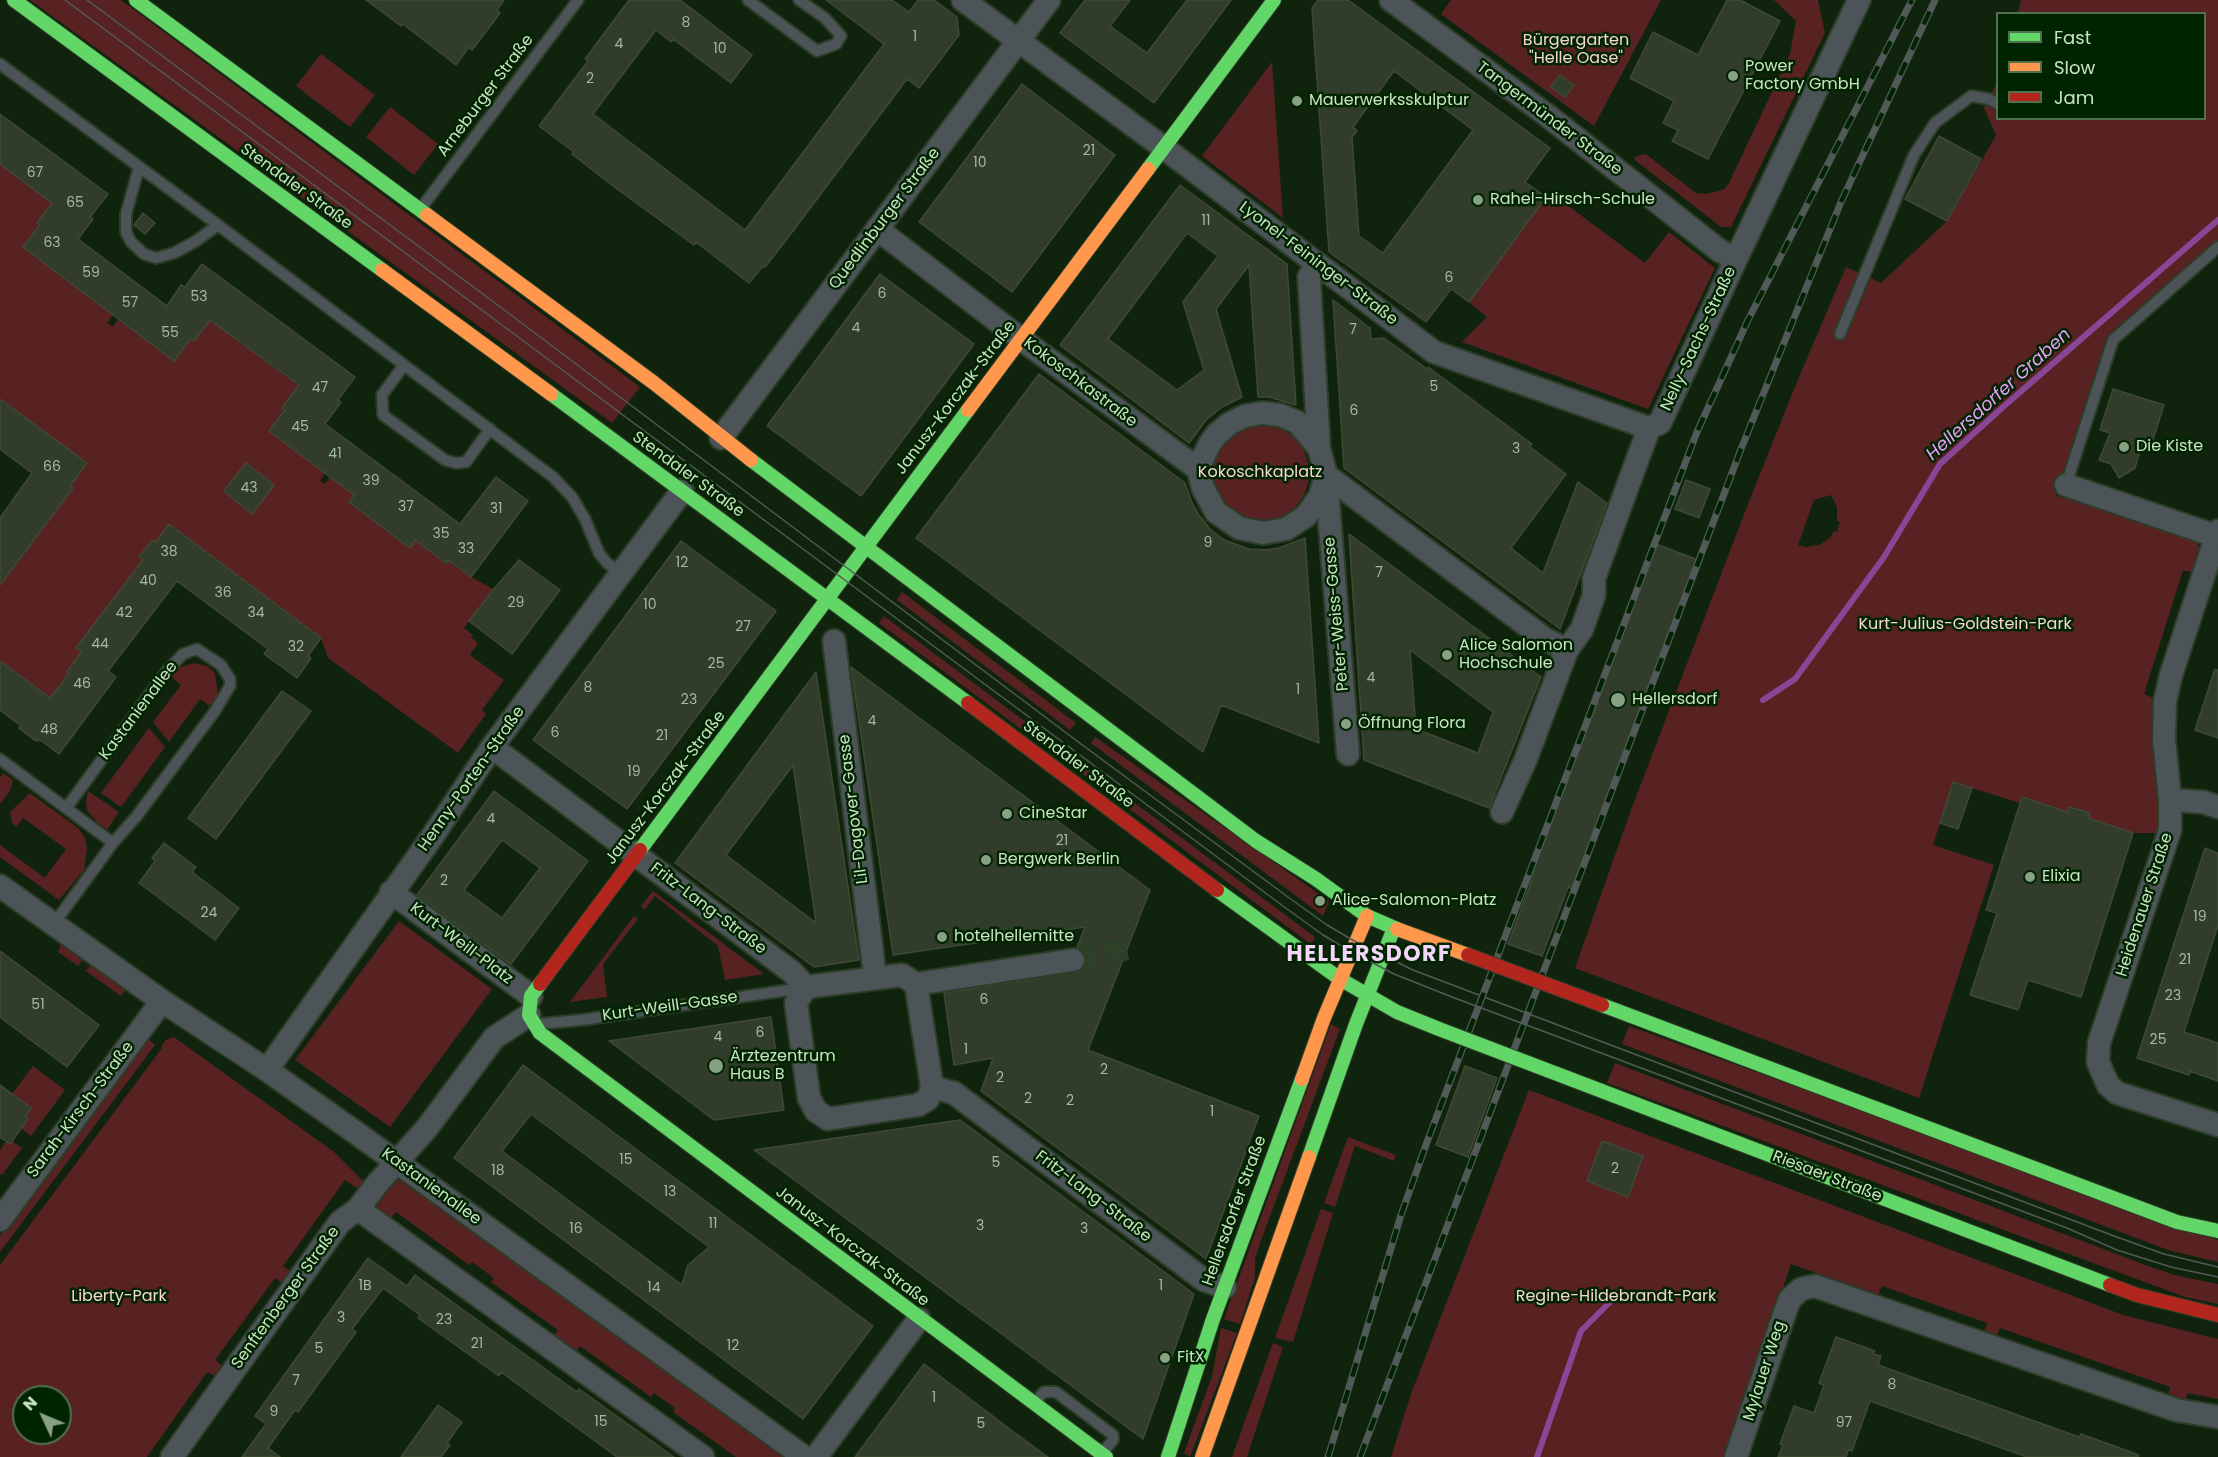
<!DOCTYPE html>
<meta charset="utf-8">
<style>
body{margin:0}
#map{position:relative;width:2218px;height:1457px;overflow:hidden;background:#10240d;font-family:Poppins,sans-serif}
canvas{display:block}
.legend{position:absolute;left:1996px;top:12px;width:210px;height:108px;box-sizing:border-box;background:#012400;border:2px solid #51704e;margin:0;padding:8px 10px;list-style:none;font-size:18px;color:#c9e3c4}
.legend li{display:flex;align-items:center;gap:12px;height:30px}
.legend b{width:30px;border:2px solid #51704e}
.north{position:absolute;left:12px;top:1385px;width:60px;height:60px;box-sizing:border-box;background:#012400;border:2px solid #51704e;border-radius:50%;rotate:314deg;font-size:16px;font-weight:700;line-height:24px;text-align:center;color:#c9e3c4}
.north::after{content:'';display:block;margin:auto;width:21px;height:27px;background:#88a084;clip-path:polygon(50% 0,100% 100%,50% 72%,0 100%)}
</style>
<div id="map">
<canvas width="2218" height="1457"></canvas>
<ul class="legend">
<li><b style="height:8px;background:#63d668"></b>Fast</li>
<li><b style="height:8px;background:#ff974d"></b>Slow</li>
<li><b style="height:8px;background:#b3261e"></b>Jam</li>
</ul>
<div class="north">N</div>
</div>
<script>
const context = document.querySelector('canvas').getContext('2d');
context.lineJoin = 'round';
function paint(path, color) {
  context.fillStyle = color;
  context.fill(path, 'evenodd');
}
function poly(rows) {
  const path = new Path2D();
  for (const r of rows) {
    if (r.length === 3) {
      path.moveTo(r[0] + r[2], r[1]);
      path.arc(r[0], r[1], r[2], 0, 2 * Math.PI);
      continue;
    }
    path.moveTo(r[0], r[1]);
    for (let i = 2; i < r.length; i += 2) path.lineTo(r[i], r[i + 1]);
  }
  return path;
}
function trace(path, color, width, dash) {
  context.strokeStyle = color;
  context.lineWidth = width;
  context.lineCap = dash ? 'butt' : 'round';
  context.setLineDash(dash || []);
  context.stroke(path);
}
function write(font, color, halo, rows, align = 'center') {
  context.font = font + ' Poppins,sans-serif';
  context.lineWidth = 5;
  context.setLineDash([]);
  context.textBaseline = 'middle';
  context.strokeStyle = halo;
  context.fillStyle = color;
  for (const [text, x, y, turn = 0] of rows) {
    context.save();
    context.translate(x, y);
    context.rotate((+turn || 0) * Math.PI / 180);
    context.textAlign = isNaN(turn) ? turn : align;
    if (halo) context.strokeText(text, 0, 0);
    context.fillText(text, 0, 0);
    context.restore();
  }
}
const green = poly([
 [30,0,121,0,640,387,612,423],
 [1451,0,1661,0,1594,126,1441,14],
 [1774,0,1818,0,1825,33,1731,227,1721,227,1635,160,1635,157,1643,154,1647,155,1696,193,1705,194,1723,190,1728,185,1790,54,1796,21],
 [2021,0,2218,0,2218,242,2108,338,2056,496,2118,512,2194,537,2199,547,2198,559,2195,573,2183,570,2144,694,2155,699,2153,709,2160,814,2158,833,2133,833,2088,818,2090,813,2069,807,2067,812,2023,797,2020,803,1953,782,1933,845,1994,865,1919,1098,1575,968,1631,810,1748,504,1799,377,1846,267,1881,283,1947,221,1996,135,1984,108,1997,83,1998,118,2204,118,2204,14,2018,13],
 [1831,495,1837,507,1837,521,1840,522,1837,532,1834,531,1830,538,1819,545,1806,547,1798,545,1814,500],
 [321,54,375,95,350,127,296,86],
 [1272,62,1283,218,1202,156],
 [390,107,438,144,414,175,366,137],
 [0,164,62,196,23,247,113,315,107,323,113,327,118,319,174,361,191,338,193,340,213,309,221,328,288,378,295,370,308,379,294,392,282,408,285,410,269,431,325,473,320,481,325,484,330,477,354,495,349,502,410,547,415,540,446,563,448,560,471,577,493,589,464,628,473,635,471,637,478,643,470,655,504,680,482,710,486,714,458,753,328,658,321,638,169,525,156,542,149,544,139,557,142,560,141,562,83,653,67,672,69,674,58,687,56,707,17,673,0,665,2,662,0,661,0,579,72,488,24,417,0,399],
 [246,463,274,485,252,514,224,491],
 [1546,197,1563,202,1645,263,1669,232,1715,268,1648,409,1462,342,1487,317,1469,302],
 [1260,473,49],
 [902,592,1076,723,1070,730,897,600],
 [884,616,1058,746,1053,753,879,623],
 [194,663,207,666,215,673,218,695,210,706,200,699,169,742,153,722,181,685,172,677,176,671,181,667],
 [149,728,165,747,121,807,101,793],
 [1095,737,1329,901,1323,916,1091,743],
 [1077,760,1315,937,1312,945,1073,767],
 [3,773,13,780,10,791,0,804,0,778],
 [88,791,119,812,107,830,96,821,87,810,86,801],
 [30,793,78,828,85,838,87,849,84,870,59,900,0,857,0,845,45,878,66,849,23,818,16,827,12,823,10,813,12,810],
 [653,891,764,974,725,980,718,946,655,896,645,909,641,906],
 [634,916,638,919,603,964,607,997,570,1002],
 [399,921,492,989,390,1127,295,1060],
 [62,941,85,957,78,966,58,952],
 [93,962,128,986,121,996,86,971],
 [1331,1024,1340,1029,1260,1243,1255,1259,1255,1277,1240,1324,1224,1319],
 [1629,1026,2218,1240,2218,1262,2168,1250,1622,1044],
 [174,1037,334,1152,365,1183,357,1188,345,1180,283,1266,293,1273,285,1285,275,1278,215,1360,225,1368,218,1378,207,1372,147,1457,0,1457,0,1265,162,1048,161,1046,166,1040],
 [24,1397,60,1397,60,1433,24,1433],
 [147,1038,155,1045,0,1252,0,1236],
 [1615,1063,2140,1263,2174,1275,2218,1284,2218,1304,2185,1297,1607,1083],
 [33,1066,65,1090,31,1136,21,1128,25,1117,12,1094],
 [1529,1090,2123,1315,2218,1339,2218,1399,2188,1393,2184,1403,2167,1398,2170,1387,2000,1328,1996,1337,1984,1333,1987,1323,1882,1286,1878,1295,1791,1264,1726,1457,1391,1457,1411,1394],
 [1348,1137,1396,1155,1394,1161,1355,1146,1335,1207,1324,1203],
 [6,1141,12,1141,22,1148,2,1175,0,1174,0,1150],
 [402,1179,788,1457,736,1457,673,1412,675,1408,654,1393,651,1397,580,1346,572,1355,551,1339,558,1330,491,1282,494,1278,472,1262,469,1265,396,1212,388,1221,378,1212,375,1202,393,1182],
 [1321,1209,1333,1213,1293,1342,1275,1338],
 [1221,1328,1237,1333,1190,1457,1184,1453,1212,1376],
 [1273,1343,1283,1347,1247,1457,1232,1457]
]);
const stream = poly([
 [1763,700,1795,679,1884,557,1940,464,2003,407,2218,220],
 [1537,1457,1581,1331,1616,1296]
]);
const building = poly([
 [366,0,504,0,497,10,500,13,472,50,469,47,456,65,403,24,401,26,366,0],
 [629,0,680,0,752,55,731,83,673,39,671,42,656,30,593,114,745,230,884,44,826,0,892,0,909,12,918,0,934,0,957,17,959,35,919,88,907,79,793,231,765,267,763,266,749,283,696,242,694,245,609,183,572,154,574,152,539,126,588,61,585,59,629,0],
 [1085,0,1130,0,1110,26,1147,53,1187,0,1231,0,1154,103,1060,33,1085,0],
 [1318,0,1348,0,1550,148,1525,182,1546,197,1469,302,1451,289,1426,322,1329,252,1312,8,1318,0],
 [1394,71,1473,130,1383,253,1359,236,1352,137,1357,131,1353,127,1394,71],
 [1727,0,1740,0,1780,21,1708,159,1672,141,1678,130,1663,123,1674,101,1630,78,1653,32,1698,55,1727,0],
 [1560,75,1574,85,1565,97,1551,87,1560,75],
 [1022,84,1115,155,1012,292,919,222,1022,84],
 [0,114,108,194,90,217,93,219,78,239,167,306,181,285,185,287,202,264,293,331,355,377,338,400,341,402,325,424,460,524,496,477,528,501,471,577,448,560,446,563,415,540,410,548,349,502,354,495,269,431,285,410,282,408,299,385,210,320,194,341,191,338,174,361,23,247,40,225,37,223,52,203,0,164,0,114],
 [1939,136,1981,159,1947,221,1905,199,1939,136],
 [1180,185,1287,264,1296,405,1269,397,1258,397,1249,265,1216,309,1242,397,1222,407,1206,420,1189,443,1060,345,1180,185],
 [1187,233,1218,256,1183,302,1204,370,1177,390,1108,339,1187,233],
 [143,213,155,223,145,234,134,225,143,213],
 [880,274,974,344,861,496,767,426,880,274],
 [1333,300,1370,328,1371,339,1384,338,1427,369,1428,367,1532,444,1529,446,1566,474,1511,548,1543,573,1578,482,1607,503,1560,629,1344,468,1333,300],
 [1039,374,1185,483,1192,503,1199,515,1210,529,1224,540,1249,549,1266,550,1279,548,1305,538,1319,743,1221,705,1203,752,916,538,1039,374],
 [2113,389,2164,405,2151,446,2142,444,2135,468,2119,478,2111,464,2099,460,2110,433,2100,430,2113,389],
 [0,399,87,463,70,486,73,488,0,585,0,518,32,473,0,449,0,399],
 [246,463,274,485,252,514,224,491,246,463],
 [1686,480,1710,489,1699,518,1675,509,1686,480],
 [169,524,321,638,308,656,311,658,297,678,264,654,268,649,177,581,108,671,116,677,59,754,39,739,38,741,33,739,19,728,21,726,0,710,0,661,50,698,69,674,67,672,81,652,76,648,143,560,139,557,149,544,153,540,156,542,169,524],
 [1349,534,1541,677,1489,808,1364,760,1349,534],
 [1410,650,1493,712,1478,753,1416,729,1410,650],
 [681,541,776,611,627,809,533,740,681,541],
 [1656,544,1698,560,1573,889,1568,887,1542,956,1508,944,1534,874,1531,873,1656,544],
 [519,560,560,590,512,654,469,621,493,590,519,560],
 [851,667,1150,890,1088,1050,1259,1116,1206,1259,981,1091,993,1058,954,1065,944,993,1081,971,1085,965,1086,959,1083,951,1077,947,1085,927,893,955,851,667],
 [2215,669,2218,670,2218,738,2195,730,2215,669],
 [816,672,859,960,814,967,675,863,816,672],
 [793,765,816,923,726,855,793,765],
 [282,691,311,711,216,839,188,818,282,691],
 [1953,782,1972,788,1958,829,1940,823,1953,782],
 [494,791,588,861,511,964,417,895,494,791],
 [502,840,540,868,502,918,464,890,502,840],
 [2022,797,2067,812,2069,807,2090,813,2088,818,2133,833,2081,997,2028,980,2018,1010,1970,995,1997,913,1986,910,2022,797],
 [164,843,196,867,192,872,239,908,215,940,139,883,155,861,152,858,164,843],
 [2205,848,2218,853,2218,925,2184,1032,2218,1043,2218,1081,2190,1071,2189,1075,2137,1058,2205,848],
 [0,951,99,1025,67,1067,0,1017,0,951],
 [771,1017,784,1110,714,1120,609,1041,771,1017],
 [523,1065,873,1326,803,1419,454,1158,523,1065],
 [531,1114,709,1247,688,1265,682,1285,502,1151,531,1114],
 [1465,1066,1497,1078,1468,1157,1436,1145,1465,1066],
 [0,1085,31,1108,25,1117,28,1119,10,1144,0,1137,0,1085],
 [960,1120,1194,1294,1143,1439,754,1150,960,1120],
 [1602,1141,1643,1156,1628,1197,1587,1181,1602,1141],
 [368,1258,407,1286,415,1275,577,1392,579,1389,674,1457,617,1457,501,1372,499,1376,450,1341,418,1318,420,1315,383,1288,352,1329,356,1332,298,1412,295,1410,268,1448,280,1457,242,1457,266,1424,255,1416,368,1258],
 [1836,1337,1875,1351,1873,1354,1881,1356,1878,1365,2079,1437,2081,1434,2139,1455,2138,1457,2027,1457,1870,1401,1852,1451,1848,1450,1846,1457,1778,1457,1783,1445,1780,1444,1794,1406,1814,1413,1824,1385,1819,1383,1836,1337],
 [924,1364,1015,1433,1048,1457,855,1457,924,1364],
 [438,1405,462,1422,447,1443,450,1445,441,1457,401,1457,438,1405]
]);
const streetTunnel = poly([
 [1073,960,1128,949]
]);
const lane = poly([
 [748,0,817,51,836,44,841,36,825,18,799,0],
 [0,64,218,225,553,477,572,497,585,519,599,553,607,563,621,573],
 [139,167,126,214,126,232,131,242,144,254,156,258,174,253,196,241,218,225],
 [422,207,578,0],
 [1840,334,1914,155,1935,123,1971,96,1989,99,1998,104],
 [404,365,382,395,383,415,445,460,456,463,466,462,490,429],
 [2066,485,2113,340,2218,247],
 [0,759,113,843],
 [53,925,113,843,136,817,215,711,230,686,230,679,221,665,197,649,183,654,166,672,67,807],
 [539,1024,581,1020,803,988],
 [1035,1402,1044,1392,1056,1392,1113,1435,1113,1440,1104,1451]
]);
const street = poly([
 [963,0,1164,148,1434,352,1649,428],
 [1391,0,1548,116,1720,251,1736,259],
 [877,229,1021,339,1198,469],
 [1317,264,1309,277,1319,448],
 [721,438,1049,0],
 [1326,475,1320,496,1306,516,1286,529,1263,533,1239,528,1216,512,1203,488,1198,469,1209,445,1216,435,1229,424,1245,416,1262,413,1280,415,1297,422,1319,448,1326,475,1348,754],
 [1326,475,1545,639,1567,650],
 [2066,485,2216,536],
 [2218,531,2171,675,2165,701,2164,739,2170,800,2170,830,2099,1043,2098,1062,2108,1085,2117,1093,2218,1125],
 [834,641,875,977],
 [492,747,792,972,806,987],
 [2170,800,2203,802,2218,807],
 [1502,812,1525,761,1567,650,1582,629,1594,595,1594,578,1649,428,1660,423,1736,259,1859,0],
 [0,886,162,1001,267,1070,355,1132,804,1457],
 [391,892,531,996],
 [902,975,916,984,932,1087,928,1099,918,1105,828,1119,816,1111,809,1098,796,1003,806,987,902,975],
 [916,984,1073,960],
 [267,1070,434,834,492,747,682,491],
 [932,1087,954,1093,1204,1280,1225,1287],
 [358,1209,703,1457],
 [0,1220,162,1001],
 [172,1457,340,1222,358,1209,377,1184,427,1128,494,1038,529,1015],
 [816,1457,919,1319],
 [1736,1457,1786,1309,1790,1299,1801,1289,1815,1286,2176,1410,2218,1417]
]);
const fast = poly([
 [14,0,382,270],
 [136,0,427,215],
 [1148,169,1274,0],
 [551,394,968,703],
 [751,460,1256,841,1316,879,1367,916,1397,929],
 [640,850,968,410],
 [1217,890,1340,979,1397,1012,1439,1029],
 [540,984,531,996,529,1015,540,1033,1106,1457],
 [1602,1005,2177,1222,2218,1231],
 [1573,1080,2110,1285],
 [1309,1157,1356,1024,1394,928],
 [1168,1457,1213,1319,1302,1079]
]);
const slow = poly([
 [427,215,654,383,751,460],
 [382,270,551,394],
 [968,410,1148,169],
 [1397,929,1468,955],
 [1302,1079,1324,1018,1367,916],
 [1202,1457,1309,1157]
]);
const jam = poly([
 [968,703,1217,890],
 [540,984,640,850],
 [2110,1285,2137,1295,2218,1315]
]);
const tram = poly([
 [65,0,1283,906,1323,935,1352,952,1394,974,1452,997,2067,1228,2117,1250,2171,1267,2218,1277],
 [87,0,499,306,1077,741,1288,897,1327,925,1356,942,1413,970,2114,1236,2164,1254,2218,1267]
]);
const rail = poly([
 [1328,1457,1401,1215,1427,1142,1697,432,1748,320,1912,0],
 [1360,1457,1741,449,1841,202,1935,0]
]);
const fastBridge = poly([
 [1439,1029,1573,1080]
]);
const jamBridge = poly([
 [1468,955,1602,1005]
]);
const markers = [
 [1733,76,6,"#88a084"],
 [1297,101,6,"#88a084"],
 [1478,200,6,"#88a084"],
 [2124,447,6,"#88a084"],
 [1447,655,6,"#88a084"],
 [1618,700,8,"#88a084"],
 [1346,724,6,"#88a084"],
 [1007,814,6,"#88a084"],
 [986,860,6,"#88a084"],
 [2030,877,6,"#88a084"],
 [1320,901,6,"#88a084"],
 [942,937,6,"#88a084"],
 [716,1066,8,"#88a084"],
 [1165,1358,6,"#88a084"]
];
const numberNames = [
 ["8",686,23],
 ["1",915,37],
 ["4",619,44],
 ["10",720,49],
 ["2",590,79],
 ["21",1089,151],
 ["10",980,163],
 ["67",35,173],
 ["65",75,203],
 ["11",1206,221],
 ["63",52,243],
 ["59",91,273],
 ["6",1449,278],
 ["6",882,294],
 ["53",199,297],
 ["57",130,303],
 ["4",856,328],
 ["7",1353,330],
 ["55",170,333],
 ["5",1434,387],
 ["47",320,388],
 ["6",1354,411],
 ["45",300,427],
 ["3",1516,449],
 ["41",335,454],
 ["66",52,467],
 ["39",371,481],
 ["43",249,488],
 ["37",406,507],
 ["31",496,509],
 ["35",441,534],
 ["9",1208,543],
 ["33",466,549],
 ["38",169,552],
 ["12",682,563],
 ["7",1379,573],
 ["40",148,581],
 ["36",223,593],
 ["29",516,603],
 ["10",650,605],
 ["42",124,613],
 ["34",256,613],
 ["27",743,627],
 ["44",100,644],
 ["32",296,647],
 ["25",716,664],
 ["4",1371,678],
 ["46",82,684],
 ["8",588,688],
 ["1",1298,690],
 ["23",689,700],
 ["4",872,721],
 ["48",49,730],
 ["6",555,733],
 ["21",662,736],
 ["19",634,772],
 ["4",491,819],
 ["21",1062,841],
 ["2",444,881],
 ["24",209,913],
 ["19",2200,917],
 ["21",2185,960],
 ["23",2173,996],
 ["6",984,1000],
 ["51",38,1005],
 ["6",760,1033],
 ["4",718,1037],
 ["25",2158,1040],
 ["1",966,1050],
 ["2",1104,1070],
 ["2",1000,1078],
 ["2",1028,1099],
 ["2",1070,1101],
 ["1",1212,1112],
 ["15",626,1160],
 ["5",996,1163],
 ["2",1615,1169],
 ["18",498,1171],
 ["13",670,1192],
 ["11",713,1224],
 ["3",980,1226],
 ["16",576,1229],
 ["3",1084,1229],
 ["1B",365,1286],
 ["1",1161,1286],
 ["14",654,1288],
 ["3",341,1318],
 ["23",444,1320],
 ["21",477,1344],
 ["12",733,1346],
 ["5",319,1349],
 ["7",296,1381],
 ["8",1892,1385],
 ["1",934,1398],
 ["9",274,1412],
 ["15",601,1422],
 ["97",1844,1423],
 ["5",981,1424]
];
const parkNames = [
 ["Bürgergarten",1576,41],
 ["\"Helle Oase\"",1576,59],
 ["Kokoschkaplatz",1260,473],
 ["Kurt-Julius-Goldstein-Park",1965,625],
 ["Liberty-Park",119,1297],
 ["Regine-Hildebrandt-Park",1616,1297]
];
const poiNames = [
 ["Power",1745,67],
 ["Factory GmbH",1745,85],
 ["Mauerwerksskulptur",1309,101],
 ["Rahel-Hirsch-Schule",1490,200],
 ["Die Kiste",2136,447],
 ["Alice Salomon",1459,646],
 ["Hochschule",1459,664],
 ["Hellersdorf",1632,700],
 ["Öffnung Flora",1358,724],
 ["CineStar",1019,814],
 ["Bergwerk Berlin",998,860],
 ["Elixia",2042,877],
 ["Alice-Salomon-Platz",1332,901],
 ["hotelhellemitte",954,937],
 ["Ärztezentrum",730,1057],
 ["Haus B",730,1075],
 ["FitX",1177,1358]
];
const streetNames = [
 ["Arneburger Straße",486,96,-53],
 ["Tangermünder Straße",1549,119,37],
 ["Stendaler Straße",296,187,36],
 ["Quedlinburger Straße",885,219,-53],
 ["Lyonel-Feininger-Straße",1318,264,37],
 ["Nelly-Sachs-Straße",1699,339,-65],
 ["Kokoschkastraße",1080,383,37],
 ["Janusz-Korczak-Straße",956,398,-53],
 ["Stendaler Straße",688,475,36],
 ["Peter-Weiss-Gasse",1337,614,-95],
 ["Kastanienallee",139,711,-53],
 ["Stendaler Straße",1078,765,37],
 ["Henny-Porten-Straße",472,779,-55],
 ["Janusz-Korczak-Straße",666,788,-53],
 ["Lil-Dagover-Gasse",854,809,-97],
 ["Heidenauer Straße",2145,905,-72],
 ["Fritz-Lang-Straße",708,909,37],
 ["Kurt-Weill-Platz",461,944,37],
 ["Kurt-Weill-Gasse",670,1007,-8],
 ["Sarah-Kirsch-Straße",81,1110,-53],
 ["Riesaer Straße",1827,1177,21],
 ["Kastanienallee",431,1187,36],
 ["Fritz-Lang-Straße",1093,1197,37],
 ["Hellersdorfer Straße",1235,1211,-70],
 ["Janusz-Korczak-Straße",852,1247,37],
 ["Senftenberger Straße",286,1298,-54],
 ["Mylauer Weg",1765,1371,-72]
];
const waterNames = [
 ["Hellersdorfer Graben",1999,395,-42]
];
const districtNames = [
 ["HELLERSDORF",1369,955]
];
paint(green, '#582222');
trace(stream, '#874796', 6);
paint(building, '#313d2a');
trace(building, '#3e4a32', 1.5);
trace(streetTunnel, '#2c4128', 22, [22, 11]);
trace(lane, '#2c3d28', 14);
trace(street, '#2c3d28', 26);
trace(fast, '#2c3d28', 16);
trace(slow, '#2c3d28', 16);
trace(jam, '#2c3d28', 16);
trace(lane, '#4c5458', 10);
trace(street, '#4c5458', 22);
trace(fast, '#63d668', 14);
trace(slow, '#ff974d', 14);
trace(jam, '#b3261e', 14);
trace(tram, '#515a58', 1.5);
trace(rail, '#515a58', 7);
trace(rail, '#012400', 4.5, [14]);
trace(fastBridge, '#2c3d28', 16, []);
trace(jamBridge, '#2c3d28', 16, []);
trace(fastBridge, '#63d668', 14);
trace(jamBridge, '#b3261e', 14);
for (const [x, y, r, color] of markers) {
  const dot = new Path2D();
  dot.arc(x, y, r, 0, 2 * Math.PI);
  context.fillStyle = color;
  context.fill(dot);
  trace(dot, '#012400', 2);
}
write('14px', '#a3ba9e', null, numberNames);
write('16px', '#f6d5d4', '#012400', parkNames);
write('16px', '#c9e3c4', '#012400', poiNames, 'left');
write('16px', '#c9e3c4', '#012400', streetNames);
write('italic 18px', '#e89ff9', '#012400', waterNames);
context.letterSpacing = '1.5px';
write('bold 22px', '#f5d6fb', '#012400', districtNames);
context.letterSpacing = '0px';
</script>
